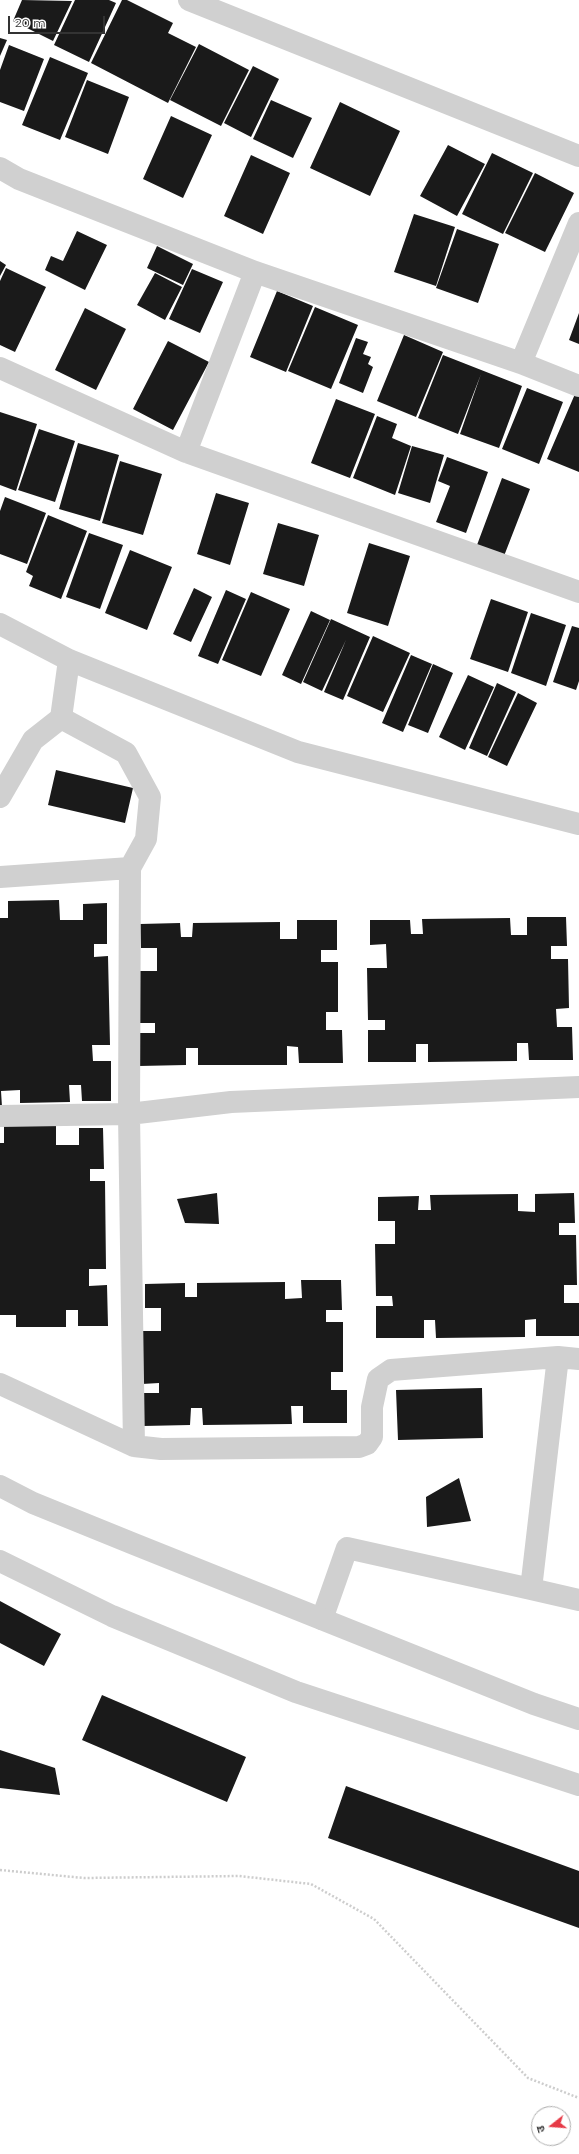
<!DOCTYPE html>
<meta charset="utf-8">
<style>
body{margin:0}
#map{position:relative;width:579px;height:2154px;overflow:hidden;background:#fff;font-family:Montserrat,"Noto Sans Devanagari",sans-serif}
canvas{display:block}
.north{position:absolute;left:531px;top:2106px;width:40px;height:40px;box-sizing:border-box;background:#fff;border:1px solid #adadad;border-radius:50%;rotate:253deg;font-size:11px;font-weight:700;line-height:16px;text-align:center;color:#333}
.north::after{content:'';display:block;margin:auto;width:14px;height:18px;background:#e63946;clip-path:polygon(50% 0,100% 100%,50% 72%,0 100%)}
.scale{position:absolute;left:8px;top:16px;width:97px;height:18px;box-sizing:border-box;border:2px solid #333;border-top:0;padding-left:5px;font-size:12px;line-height:14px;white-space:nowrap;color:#333;-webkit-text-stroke:3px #fff;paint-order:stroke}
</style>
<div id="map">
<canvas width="579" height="2154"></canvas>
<div class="north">उ</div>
<div class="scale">20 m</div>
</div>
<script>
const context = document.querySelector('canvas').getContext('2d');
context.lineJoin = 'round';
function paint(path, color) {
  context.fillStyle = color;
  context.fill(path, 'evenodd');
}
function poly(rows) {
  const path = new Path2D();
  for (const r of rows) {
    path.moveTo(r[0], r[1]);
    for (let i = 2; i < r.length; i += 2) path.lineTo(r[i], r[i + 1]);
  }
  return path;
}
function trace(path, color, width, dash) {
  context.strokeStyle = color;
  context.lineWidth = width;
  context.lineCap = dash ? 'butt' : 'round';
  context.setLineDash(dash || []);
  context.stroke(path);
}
const building = poly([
 [22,0,72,1,53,41,13,21],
 [75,0,109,0,116,3,89,62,54,45],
 [122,0,127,0,173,23,168,33,196,47,168,103,91,63],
 [0,38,7,40,0,56],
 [199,44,249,70,221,126,170,100],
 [9,45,44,59,24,111,0,102,0,70],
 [50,57,88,73,60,140,22,125],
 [253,66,279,79,251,137,224,123],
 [87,80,129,97,108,154,65,137],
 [271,100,312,118,293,158,253,139],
 [340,102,400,131,370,196,310,168],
 [171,116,212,135,183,198,143,179],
 [448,145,485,164,457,216,420,196],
 [492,153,533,173,503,234,462,214],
 [251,155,290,173,263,234,224,216],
 [535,173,574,193,545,252,505,233],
 [414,214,455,227,436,286,394,272],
 [457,229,499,244,478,303,436,288],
 [77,231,107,245,85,290,45,270,51,256,63,261],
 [157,246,193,264,183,285,147,268],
 [0,261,6,265,0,276],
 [6,268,46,287,15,352,0,345,0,281],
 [192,269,223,282,200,333,169,319],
 [155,273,182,287,165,320,137,305],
 [277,291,313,306,286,372,250,357],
 [315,307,358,325,331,389,288,371],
 [85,308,126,329,96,390,55,370],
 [579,313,579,344,569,340],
 [404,335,443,352,416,417,377,401],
 [356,338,368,342,363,354,371,357,368,364,373,367,363,393,339,383],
 [168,341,209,362,173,430,133,409],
 [443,355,522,386,499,448,460,434,481,374,458,434,418,418],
 [527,388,563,402,539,464,502,449],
 [575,394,579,395,579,472,547,459],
 [336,399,375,414,350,478,311,463],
 [0,412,37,424,16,491,0,485],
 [377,416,397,424,392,438,411,446,395,495,353,478],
 [39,429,75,441,55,502,18,490],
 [78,443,119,455,100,521,59,509],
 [412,446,444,455,430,503,398,493],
 [447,457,488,472,466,533,436,522,450,486,438,481],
 [120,461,162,474,143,535,102,523],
 [502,478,530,489,504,556,477,545],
 [216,493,249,503,230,565,197,554],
 [5,497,46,513,27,564,0,554,0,511],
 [48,515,87,531,61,599,29,586,33,576,26,572],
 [278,523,319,535,304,586,263,574],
 [89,533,123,545,100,609,66,597],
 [369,543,410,556,388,626,347,613],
 [130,550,172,567,147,630,105,613],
 [194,588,212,597,191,642,173,634],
 [226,590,246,599,218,664,198,656],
 [251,592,290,609,261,676,222,660],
 [491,599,528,612,508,672,470,659],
 [311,611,330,620,301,684,282,675],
 [531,613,566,625,546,686,511,673],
 [331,619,370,637,343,700,324,692,346,640,322,691,303,682],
 [572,626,579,628,579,681,576,690,553,682],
 [373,636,410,653,383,712,347,696],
 [411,655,432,664,403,732,382,723],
 [433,664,453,673,428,733,408,725],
 [468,675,494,687,465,750,439,737],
 [497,683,516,692,487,756,469,748],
 [518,693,537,703,507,766,488,757],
 [56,770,133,788,125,823,48,805],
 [59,900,60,920,83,920,83,904,107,903,107,944,94,944,94,957,108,956,110,1045,92,1045,93,1061,111,1061,111,1101,82,1101,81,1085,69,1085,70,1102,20,1103,20,1090,1,1091,2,1107,0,1107,0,918,8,918,8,901],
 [527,917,566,917,567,946,551,946,551,959,568,959,569,1008,556,1009,557,1027,572,1027,573,1060,529,1060,528,1043,517,1043,517,1061,428,1062,428,1044,416,1044,416,1062,368,1062,368,1030,385,1030,385,1020,368,1020,367,968,387,968,386,944,370,945,370,920,410,920,411,934,423,934,422,919,510,918,511,935,527,935],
 [297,920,337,920,337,950,321,950,321,962,338,962,338,1012,326,1012,326,1030,342,1030,343,1063,299,1063,298,1047,287,1046,287,1065,198,1065,198,1048,186,1048,186,1065,139,1066,138,1033,155,1033,155,1023,138,1023,137,971,157,971,157,948,141,948,140,924,180,923,181,937,192,937,193,923,280,922,280,939,297,939],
 [56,1125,56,1145,79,1145,79,1128,103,1128,104,1169,90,1169,90,1181,105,1181,106,1269,89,1269,89,1286,107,1285,108,1326,78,1326,78,1310,66,1310,66,1327,16,1327,16,1315,0,1315,0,1143,4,1143,4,1126],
 [217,1193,219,1224,185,1223,177,1199],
 [574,1193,575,1223,559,1223,559,1235,576,1235,577,1285,564,1285,564,1303,579,1303,579,1336,536,1336,536,1319,525,1320,525,1337,436,1338,435,1320,424,1320,424,1338,376,1338,376,1306,393,1306,392,1296,376,1296,375,1244,395,1244,395,1221,378,1221,378,1197,419,1196,418,1210,431,1210,430,1195,518,1194,518,1211,535,1212,535,1194],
 [301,1280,341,1280,342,1310,326,1310,326,1322,343,1322,343,1372,331,1372,331,1390,347,1390,347,1423,303,1423,303,1406,291,1406,292,1424,203,1425,202,1408,191,1408,190,1425,143,1426,143,1393,159,1393,159,1383,142,1384,141,1331,161,1331,161,1308,145,1308,145,1284,185,1283,185,1297,197,1297,197,1283,285,1282,285,1299,302,1298],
 [482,1388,483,1438,398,1440,396,1390],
 [459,1478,471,1521,427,1527,426,1497],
 [0,1601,61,1634,44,1666,0,1643],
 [102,1695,246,1757,227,1802,82,1740],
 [0,1750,55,1768,60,1795,0,1788],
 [346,1786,579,1871,579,1928,328,1838]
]);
const path = poly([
 [0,1870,84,1878,239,1876,311,1884,374,1919,528,2078,579,2098]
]);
const minor = poly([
 [189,0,579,156],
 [0,168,19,179,255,272,521,363],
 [579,223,521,363,579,386],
 [0,368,186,452,255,272],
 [186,452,579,592],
 [0,624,69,660,298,752,579,824],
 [0,797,33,740,61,718],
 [0,877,130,868],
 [0,1116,129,1114,130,868,146,839,150,797,126,753,61,718,69,660],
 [558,1357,391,1370,378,1379,372,1407,372,1437,367,1444,359,1447,161,1449,134,1446,129,1114,231,1102,579,1087],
 [579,1359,558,1357,531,1589,579,1600],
 [0,1384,134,1446],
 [322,1619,347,1548,531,1589]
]);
const tertiary = poly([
 [0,1486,33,1503,134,1544,534,1704,579,1719],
 [0,1561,112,1616,296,1692,579,1785]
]);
paint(building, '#1a1a1a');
trace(path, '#cdcdcd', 2.5, [2, 2]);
trace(minor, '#d0d0d0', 22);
trace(tertiary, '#d0d0d0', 22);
</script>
